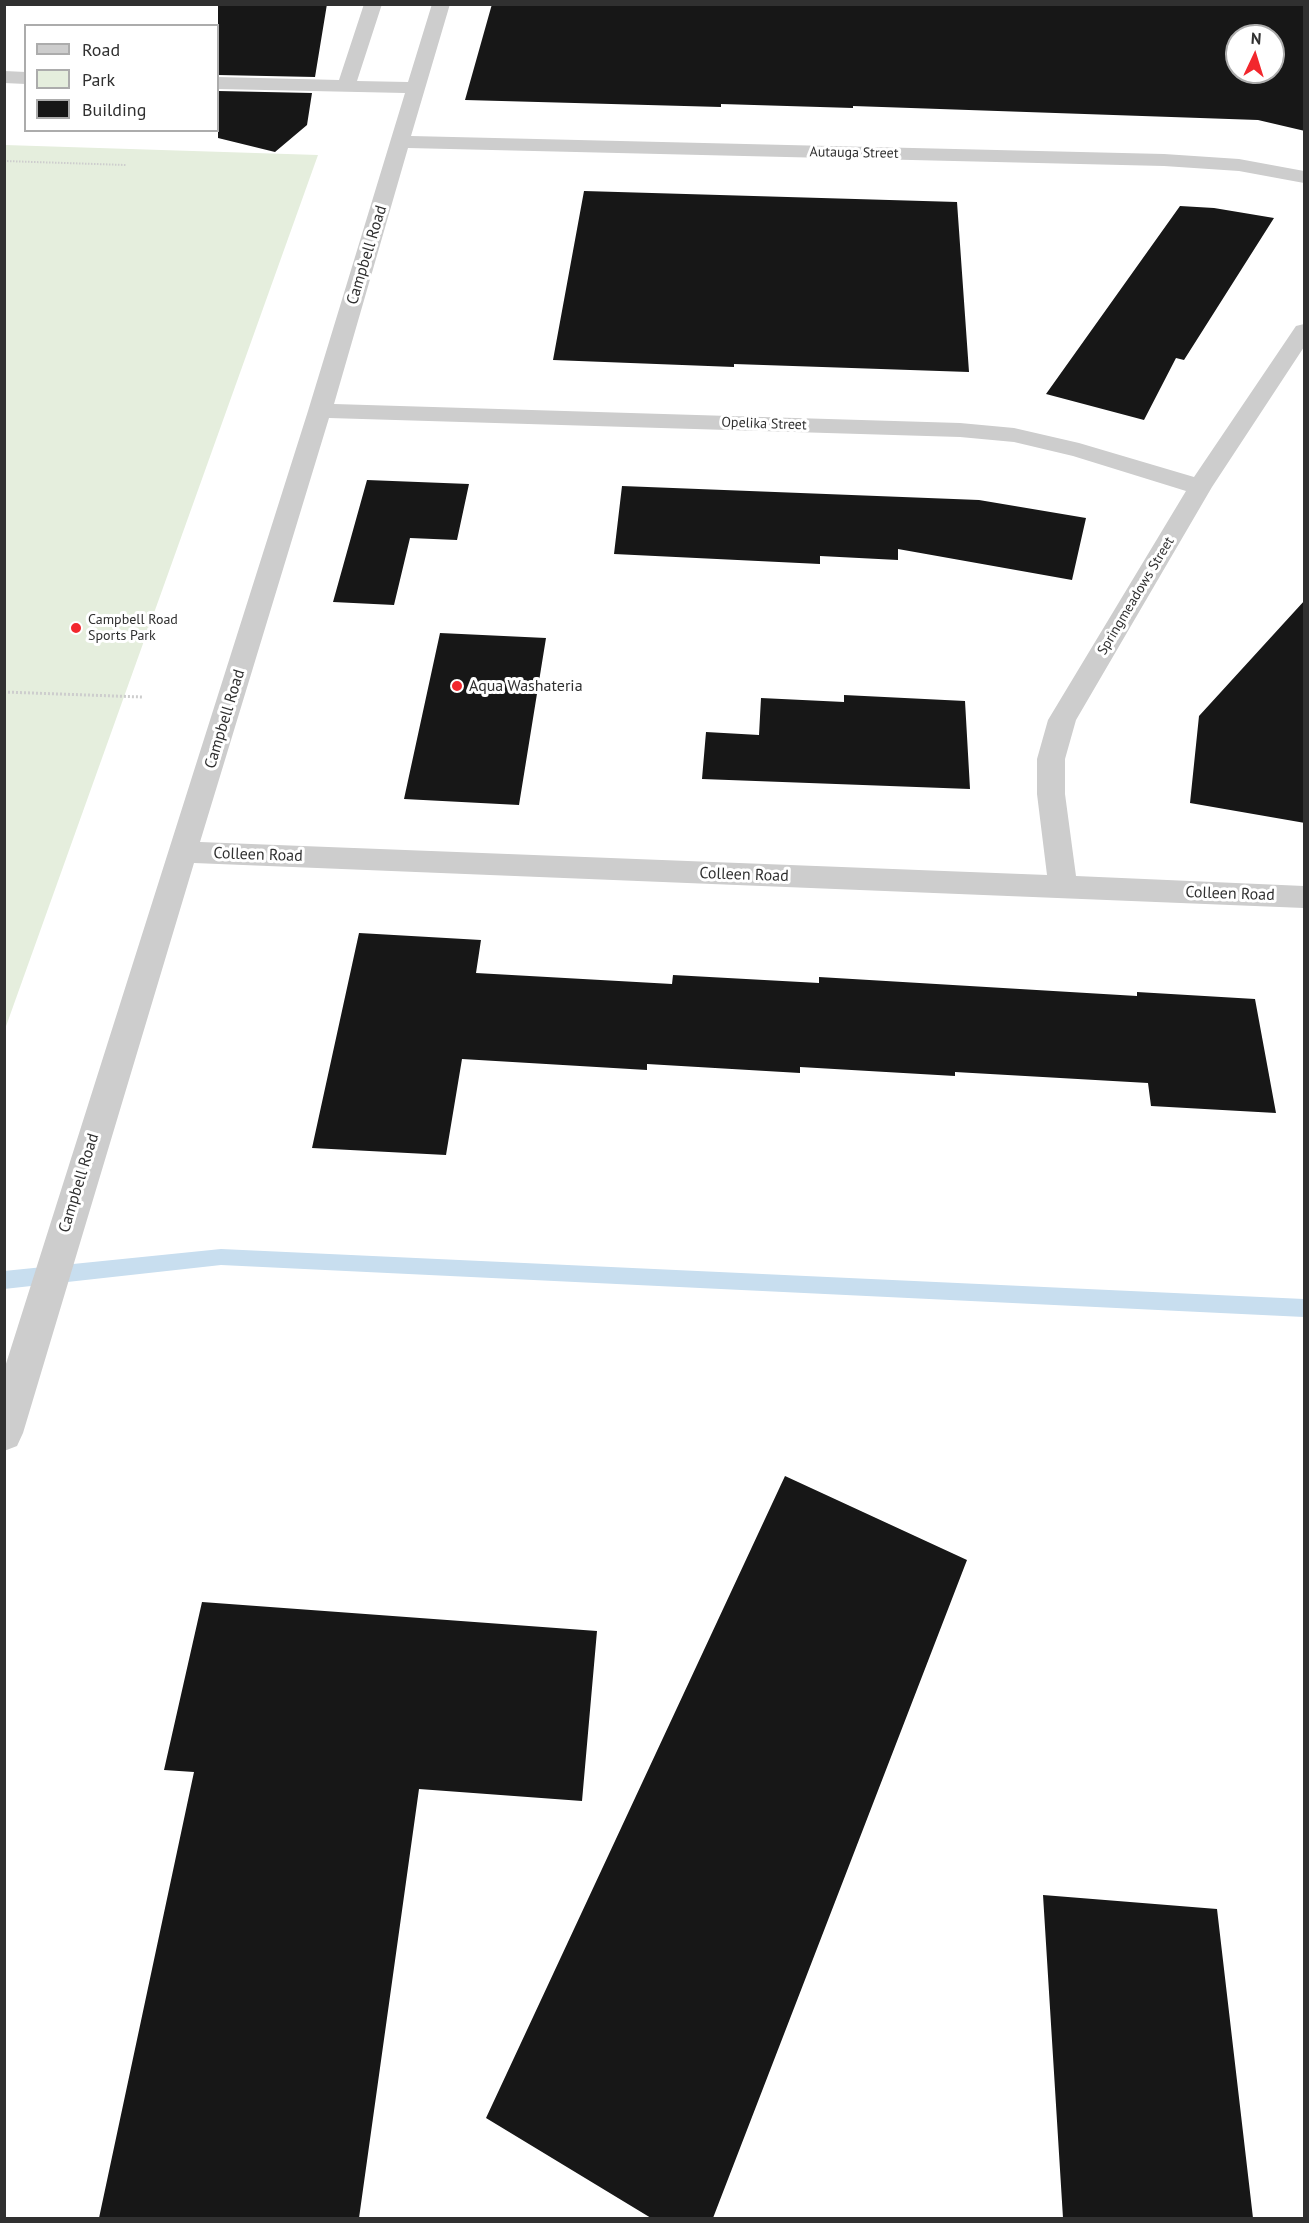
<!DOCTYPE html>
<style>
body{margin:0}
#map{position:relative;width:1309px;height:2223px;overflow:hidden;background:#fff;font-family:"PT Sans",sans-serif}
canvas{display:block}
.frame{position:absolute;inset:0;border:6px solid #303030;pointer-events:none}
.legend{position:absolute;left:24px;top:24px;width:195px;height:108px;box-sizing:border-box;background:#fff;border:2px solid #acacac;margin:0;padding:8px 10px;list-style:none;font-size:18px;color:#303030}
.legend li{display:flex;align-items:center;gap:12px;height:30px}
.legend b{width:30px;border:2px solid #acacac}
.north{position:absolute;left:1225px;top:24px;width:60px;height:60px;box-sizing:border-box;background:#fff;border:2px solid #acacac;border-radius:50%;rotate:4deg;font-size:16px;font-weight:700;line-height:24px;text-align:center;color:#303030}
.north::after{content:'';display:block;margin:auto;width:21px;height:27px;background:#f2272d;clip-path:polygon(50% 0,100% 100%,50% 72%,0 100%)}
</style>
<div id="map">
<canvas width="1309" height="2223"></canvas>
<div class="frame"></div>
<ul class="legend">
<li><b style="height:8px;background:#cdcdcd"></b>Road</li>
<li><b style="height:16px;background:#e5eedd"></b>Park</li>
<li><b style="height:16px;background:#171717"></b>Building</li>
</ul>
<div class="north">N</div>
</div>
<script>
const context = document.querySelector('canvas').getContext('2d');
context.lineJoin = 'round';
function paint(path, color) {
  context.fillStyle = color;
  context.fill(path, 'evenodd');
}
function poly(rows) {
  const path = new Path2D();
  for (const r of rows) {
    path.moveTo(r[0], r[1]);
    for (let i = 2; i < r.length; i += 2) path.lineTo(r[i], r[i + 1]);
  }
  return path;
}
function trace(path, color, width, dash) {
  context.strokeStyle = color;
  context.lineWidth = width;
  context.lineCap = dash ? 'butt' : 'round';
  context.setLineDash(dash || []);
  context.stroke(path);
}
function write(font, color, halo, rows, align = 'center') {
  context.font = font + ' "PT Sans",sans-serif';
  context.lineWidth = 6;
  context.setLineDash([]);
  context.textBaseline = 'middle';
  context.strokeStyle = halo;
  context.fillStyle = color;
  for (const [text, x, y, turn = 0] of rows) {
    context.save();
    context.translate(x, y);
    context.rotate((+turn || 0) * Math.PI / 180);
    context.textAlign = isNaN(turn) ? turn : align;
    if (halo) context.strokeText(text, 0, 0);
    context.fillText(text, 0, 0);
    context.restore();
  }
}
const green = poly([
 [5,145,318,155,5,1029,4,145]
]);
const stream = poly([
 [221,1249,1304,1299,1304,1317,221,1265,4,1289,4,1271,221,1249]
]);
const building = poly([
 [218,4,327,4,315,77,218,75],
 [492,4,1305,4,1305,131,1258,120,853,106,853,108,721,104,721,107,465,100],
 [1237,36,1273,36,1273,72,1237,72],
 [218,91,312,93,307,125,275,152,218,138],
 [584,191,957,202,969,372,734,364,734,367,553,360],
 [1180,206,1214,208,1274,218,1184,360,1176,358,1144,420,1046,394],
 [367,480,469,484,457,540,410,538,394,605,333,602],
 [622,486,979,500,1086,518,1072,580,898,549,898,560,820,556,820,564,614,554],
 [1305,600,1305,823,1190,803,1199,716],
 [440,633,546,638,519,805,404,799],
 [844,695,965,701,970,789,702,779,706,732,759,735,761,698,844,702],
 [359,933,481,940,476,973,672,984,673,975,819,983,819,977,1137,996,1137,992,1255,999,1276,1113,1151,1106,1148,1083,955,1072,955,1076,800,1067,800,1073,647,1064,647,1070,462,1059,446,1155,312,1148],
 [785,1476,967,1560,713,2218,651,2218,486,2118],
 [202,1602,597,1631,582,1801,419,1789,359,2218,99,2218,194,1772,164,1770],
 [1043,1895,1217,1909,1253,2218,1063,2218]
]);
const pathFar1 = poly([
 [4,161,126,165]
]);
const path = poly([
 [4,692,142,697]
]);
const minor = poly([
 [364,4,382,4,357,81,408,82,432,4,450,4,411,136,1164,154,1239,159,1304,171,1304,183,1239,171,1164,166,408,148,334,404,960,423,1014,428,1079,443,1194,477,1296,326,1304,324,1304,347,1212,487,1076,720,1065,759,1065,794,1076,876,1304,886,1304,908,194,863,23,1433,17,1446,4,1451,4,1370,308,411,405,93,218,89,218,77,339,80,364,4],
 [329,418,960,437,1014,442,1073,456,1186,491,1048,720,1037,759,1037,794,1047,875,200,842,329,418],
 [4,71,26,72,26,84,4,83,4,71]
]);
const markers = [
 [76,628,6,"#f2272d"],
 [457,686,6,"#f2272d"]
];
const farStreetnames = [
 ["Autauga Street",854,153,1],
 ["Opelika Street",764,424,2],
 ["Springmeadows Street",1136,596,-59]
];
const farPoinames = [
 ["Campbell Road",88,620],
 ["Sports Park",88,636]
];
const streetNames = [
 ["Campbell Road",367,255,-73],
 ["Campbell Road",225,719,-73],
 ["Colleen Road",258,855,2],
 ["Colleen Road",744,875,2],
 ["Colleen Road",1230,894,2],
 ["Campbell Road",79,1183,-73]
];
const poiNames = [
 ["Aqua Washateria",469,686]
];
paint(green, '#e5eedd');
paint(stream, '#c8deef');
paint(building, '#171717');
trace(pathFar1, '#cdcdcd', 2, [1.5, 1.5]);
trace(path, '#cdcdcd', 3, [2, 2]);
paint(minor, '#cdcdcd');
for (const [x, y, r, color] of markers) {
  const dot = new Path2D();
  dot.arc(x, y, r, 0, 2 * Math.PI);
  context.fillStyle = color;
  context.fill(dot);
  trace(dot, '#fff', 2);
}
write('14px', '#303030', '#fff', farStreetnames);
write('14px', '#303030', '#fff', farPoinames, 'left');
write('16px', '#303030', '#fff', streetNames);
write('16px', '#303030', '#fff', poiNames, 'left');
</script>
